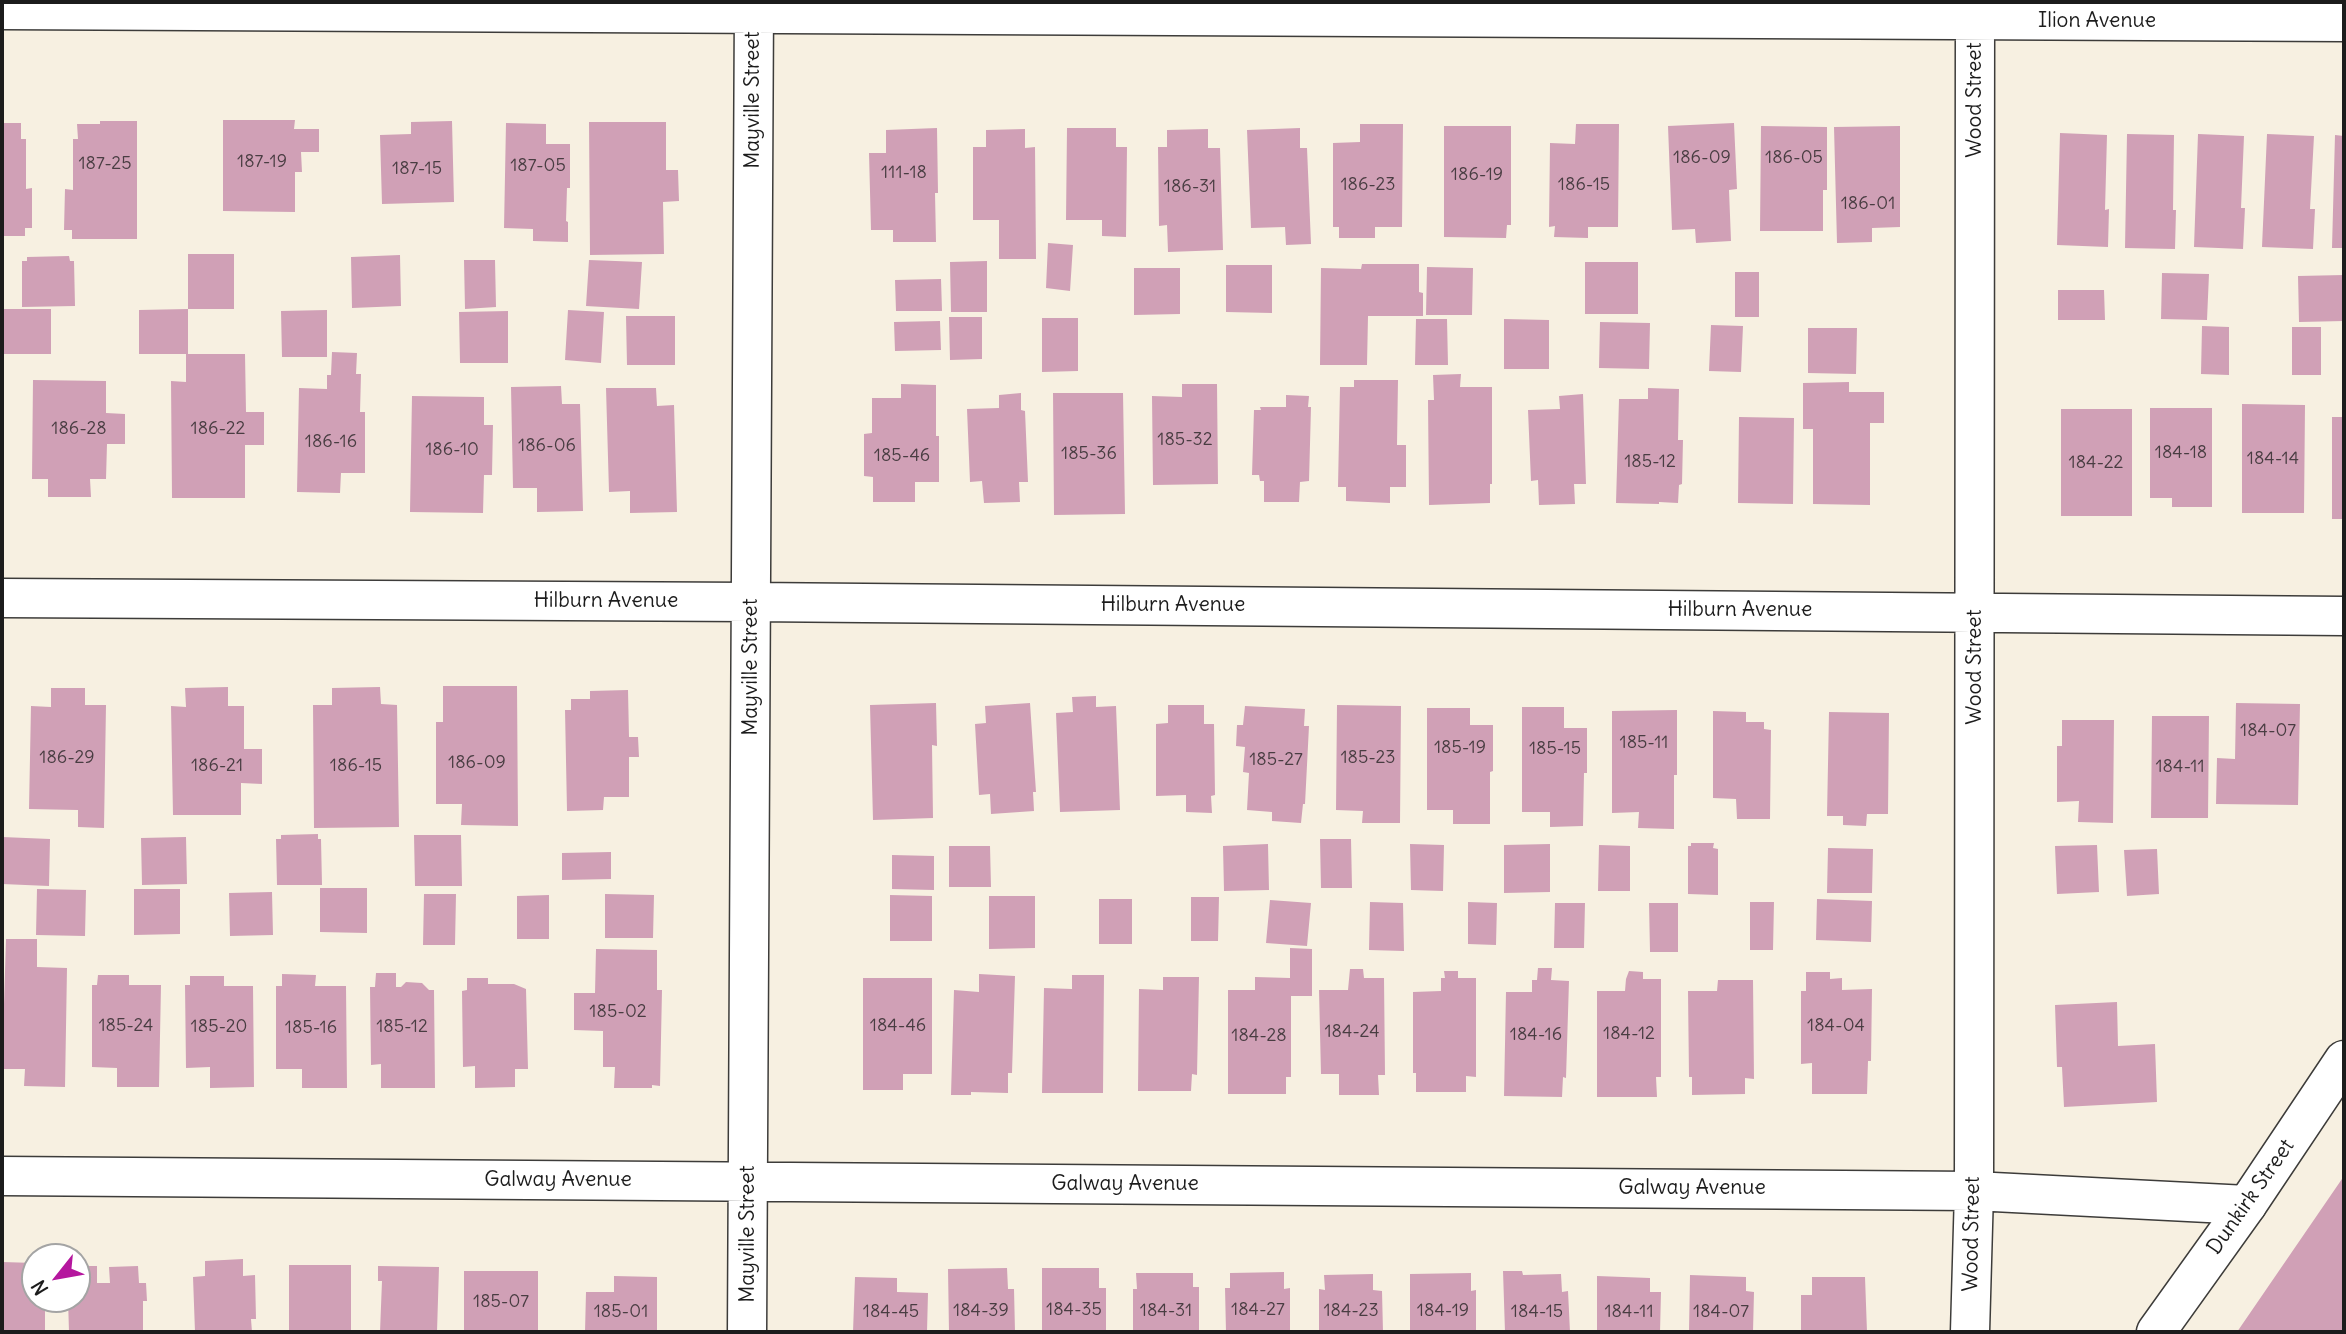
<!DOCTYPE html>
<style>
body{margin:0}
#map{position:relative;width:2346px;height:1334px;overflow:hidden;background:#f7f0e1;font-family:Delius,sans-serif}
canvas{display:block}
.frame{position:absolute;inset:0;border:4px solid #1c1c1c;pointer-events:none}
.north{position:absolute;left:21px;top:1243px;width:70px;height:70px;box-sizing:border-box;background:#fff;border:2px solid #a4a4a4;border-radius:50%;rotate:239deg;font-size:19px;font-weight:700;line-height:28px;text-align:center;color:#1c1c1c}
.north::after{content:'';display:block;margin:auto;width:24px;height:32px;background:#b5179e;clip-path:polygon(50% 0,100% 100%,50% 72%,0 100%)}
</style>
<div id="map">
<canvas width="2346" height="1334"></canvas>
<div class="frame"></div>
<div class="north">N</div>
</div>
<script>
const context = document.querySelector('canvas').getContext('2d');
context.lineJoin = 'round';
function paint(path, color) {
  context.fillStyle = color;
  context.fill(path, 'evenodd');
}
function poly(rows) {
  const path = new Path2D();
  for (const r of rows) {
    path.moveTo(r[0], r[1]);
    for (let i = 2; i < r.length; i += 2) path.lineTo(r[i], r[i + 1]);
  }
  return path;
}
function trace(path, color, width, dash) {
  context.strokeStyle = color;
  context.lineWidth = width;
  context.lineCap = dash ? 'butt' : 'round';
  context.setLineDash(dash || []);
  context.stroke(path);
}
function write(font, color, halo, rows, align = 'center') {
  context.font = font + ' Delius,sans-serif';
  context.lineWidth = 5;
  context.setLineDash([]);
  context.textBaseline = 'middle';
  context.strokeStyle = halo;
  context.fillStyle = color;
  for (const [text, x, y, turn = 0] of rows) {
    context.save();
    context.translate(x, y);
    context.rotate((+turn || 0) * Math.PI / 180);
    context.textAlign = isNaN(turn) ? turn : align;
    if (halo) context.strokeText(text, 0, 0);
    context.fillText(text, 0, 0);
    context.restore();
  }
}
const building = poly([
 [223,120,295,120,294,129,319,129,319,152,301,152,302,172,295,172,295,212,223,211],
 [100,121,137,121,137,239,72,239,72,230,64,230,65,189,73,190,73,139,78,139,77,124,100,124],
 [452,121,454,202,382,204,380,135,411,134,411,122],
 [589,122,666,122,666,170,678,170,679,201,663,202,664,254,590,255],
 [2,123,21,123,21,139,26,139,26,189,32,188,32,228,25,228,25,236,2,236],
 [506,123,546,124,546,144,570,144,570,188,567,188,566,221,568,222,568,242,533,241,533,229,504,228],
 [1734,123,1737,189,1729,190,1731,241,1696,243,1695,229,1672,230,1668,126],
 [1360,124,1403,124,1402,227,1375,227,1375,238,1339,238,1339,227,1333,227,1333,143,1360,142],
 [1576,124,1619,124,1618,227,1588,227,1588,238,1554,237,1555,226,1549,227,1550,143,1575,144],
 [1444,126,1511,126,1511,225,1507,225,1506,238,1444,237],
 [1761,126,1827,127,1827,190,1823,190,1823,231,1760,231],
 [1900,126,1900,227,1872,228,1872,242,1837,243,1834,127],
 [937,128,938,193,935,193,936,242,893,242,893,230,871,230,869,153,886,153,886,130],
 [1067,128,1116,128,1116,147,1127,147,1126,237,1102,236,1102,220,1066,220],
 [1300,128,1300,148,1307,148,1311,244,1286,245,1285,227,1251,228,1247,130],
 [1025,129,1025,148,1035,147,1036,259,999,259,999,220,973,220,973,147,986,147,986,130],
 [1208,129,1208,148,1220,148,1223,250,1168,252,1167,225,1159,226,1158,147,1167,147,1167,130],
 [2060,133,2107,135,2105,210,2109,209,2108,247,2057,245],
 [2127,134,2174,135,2173,210,2176,210,2175,249,2125,248],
 [2198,134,2244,136,2241,208,2245,208,2243,249,2194,247],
 [2267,134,2314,136,2310,209,2315,209,2313,249,2262,247],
 [2335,135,2344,136,2344,248,2332,248],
 [1048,243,1073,245,1070,291,1046,288],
 [188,254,234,254,234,309,188,309],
 [400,255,401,306,352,308,351,257],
 [69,256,70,261,74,261,75,306,22,307,22,261,27,261,27,257],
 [464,260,495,260,496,307,465,309],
 [589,260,642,262,639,309,586,306],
 [987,261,987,312,951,312,950,262],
 [1585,262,1638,262,1638,314,1585,314],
 [1362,264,1419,264,1419,292,1423,293,1423,316,1368,316,1367,365,1320,365,1321,268,1361,269],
 [1226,265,1272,265,1272,313,1226,312],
 [1427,267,1473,268,1472,315,1426,315],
 [1134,268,1180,268,1180,314,1134,315],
 [1735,272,1759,272,1759,317,1735,317],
 [2162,273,2209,274,2207,320,2161,319],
 [2344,275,2344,321,2299,322,2298,276],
 [941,279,942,311,896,311,895,280],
 [2058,290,2104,290,2105,320,2058,320],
 [2,309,51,309,51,354,2,354],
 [188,309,188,354,245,354,246,412,264,412,264,445,245,445,245,498,172,498,171,381,186,382,186,354,139,354,139,310],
 [327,310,327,357,282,357,281,311],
 [568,310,604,312,601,363,565,360],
 [508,311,508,363,460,363,459,312],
 [626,316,675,316,675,365,627,365],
 [949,317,982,317,982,359,950,360],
 [1042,318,1078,318,1078,371,1042,372],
 [1416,319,1447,319,1448,365,1415,365],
 [1504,319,1549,320,1549,369,1504,369],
 [940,321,941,350,895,351,894,322],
 [1600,322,1650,323,1649,369,1599,368],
 [1711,325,1743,326,1741,372,1709,371],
 [2202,326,2229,327,2229,375,2201,374],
 [2292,327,2321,327,2321,375,2292,375],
 [1808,328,1857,328,1856,374,1808,373],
 [332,352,357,353,356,374,361,374,360,412,365,412,365,473,341,473,340,493,297,492,299,388,327,389,327,375,331,375],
 [1461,374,1460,387,1492,387,1492,484,1490,484,1490,503,1429,505,1428,400,1434,400,1433,375],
 [33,380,106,381,106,413,125,414,125,444,107,444,106,479,90,479,91,497,48,497,48,479,32,479],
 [1354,380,1398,380,1397,445,1406,445,1406,487,1390,487,1390,503,1346,501,1346,487,1338,487,1340,387,1354,387],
 [1849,382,1849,392,1884,392,1884,423,1870,423,1870,505,1813,504,1813,429,1803,429,1803,383],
 [901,384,936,385,936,436,939,436,939,482,915,482,915,502,873,502,873,477,864,476,864,434,872,433,872,398,901,398],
 [1182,384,1217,384,1218,484,1153,485,1152,396,1182,397],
 [561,386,562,404,580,404,583,511,537,512,537,488,513,488,511,387],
 [606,388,656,388,657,406,674,405,677,512,630,513,630,491,609,492],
 [1648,388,1679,389,1678,440,1683,440,1682,484,1679,485,1678,503,1659,502,1659,504,1616,503,1619,399,1648,399],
 [1021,393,1021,410,1025,411,1028,482,1019,482,1020,502,984,503,982,481,970,482,967,409,999,408,999,395],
 [1053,393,1123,393,1125,514,1054,515],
 [1583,394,1586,484,1574,484,1575,504,1539,505,1538,480,1531,481,1528,410,1560,409,1559,396],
 [1286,395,1309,396,1308,407,1311,407,1309,481,1300,482,1299,502,1264,502,1264,481,1260,481,1259,475,1252,475,1254,410,1261,410,1260,407,1286,407],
 [412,396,484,397,484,425,493,425,492,475,484,475,483,513,410,512],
 [2242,404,2305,405,2304,513,2242,513],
 [2150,408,2212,408,2212,507,2172,507,2172,498,2150,498],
 [2061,409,2132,409,2132,516,2061,516],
 [1739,417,1794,418,1793,504,1738,503],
 [2332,417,2344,417,2344,519,2332,519],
 [443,686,517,686,518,826,461,825,462,804,436,804,436,722,443,722],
 [228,687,228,706,244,706,244,749,262,749,262,784,241,783,241,815,173,815,171,706,186,707,185,688],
 [380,687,381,704,397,705,399,827,314,828,313,705,332,705,332,688],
 [51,688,85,688,85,705,106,705,104,828,78,827,78,810,29,809,31,706,51,707],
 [628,690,629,737,638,737,639,757,629,757,629,797,604,797,603,810,567,811,565,710,571,710,571,699,590,699,590,691],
 [1096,696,1096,707,1116,706,1120,810,1060,812,1056,713,1073,712,1072,697],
 [936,703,937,746,932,745,933,818,873,820,870,705],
 [1030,703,1036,792,1033,792,1034,811,991,814,990,794,979,795,975,724,986,723,985,706],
 [2236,703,2300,704,2298,805,2216,804,2217,758,2235,759],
 [1168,705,1204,705,1204,724,1214,724,1215,795,1211,796,1212,813,1186,812,1186,795,1156,796,1156,724,1168,723],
 [1337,705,1401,706,1400,823,1362,823,1363,811,1336,810],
 [1245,706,1305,709,1304,726,1309,726,1305,804,1303,804,1301,823,1272,821,1272,812,1247,810,1249,773,1243,772,1245,747,1236,746,1237,725,1243,725],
 [1522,707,1564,707,1564,728,1587,728,1587,773,1584,773,1583,826,1550,827,1550,812,1522,812],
 [1427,708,1470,708,1470,725,1493,725,1493,771,1490,772,1490,824,1453,824,1453,810,1427,810],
 [1677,710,1677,775,1674,775,1674,829,1638,828,1639,812,1612,813,1612,711],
 [1713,711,1746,712,1746,722,1764,722,1764,729,1771,730,1770,819,1737,819,1736,799,1713,798],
 [1829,712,1889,713,1888,814,1867,814,1866,826,1843,825,1843,816,1827,816],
 [2152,716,2209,716,2208,818,2151,818],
 [2062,720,2114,720,2113,823,2078,822,2079,801,2057,802,2057,746,2062,746],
 [318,834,318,839,321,839,322,885,277,885,276,839,281,839,281,835],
 [414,835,461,835,462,886,415,886],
 [2,837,50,839,49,886,2,884],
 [186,837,187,884,142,885,141,838],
 [1320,839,1351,839,1352,888,1321,888],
 [1691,843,1714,843,1713,848,1718,849,1718,895,1688,894,1688,846,1691,846],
 [1268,844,1269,890,1224,891,1223,846],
 [1410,844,1444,845,1443,891,1411,890],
 [1550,844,1550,892,1504,893,1504,845],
 [1599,845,1630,846,1630,891,1598,891],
 [2097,845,2099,892,2057,894,2055,846],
 [949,846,990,846,991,887,949,887],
 [1828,848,1873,849,1872,893,1827,893],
 [2157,849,2159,894,2127,896,2124,850],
 [611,852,611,879,562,880,562,853],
 [892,855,934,856,934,890,892,889],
 [320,888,367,888,367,933,320,932],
 [37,889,86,890,85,936,36,935],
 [134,889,180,889,180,934,134,935],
 [272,892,273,935,230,936,229,893],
 [424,894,456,894,455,945,423,945],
 [605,894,654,895,653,938,605,938],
 [549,895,549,939,517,939,517,896],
 [890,895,932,896,932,941,890,941],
 [989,896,1035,896,1035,948,989,949],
 [1191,897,1219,897,1218,941,1191,941],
 [1099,899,1132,899,1132,944,1099,944],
 [1817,899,1872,901,1871,942,1816,940],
 [1270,900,1311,903,1307,946,1266,943],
 [1370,902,1403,903,1404,951,1369,950],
 [1468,902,1497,903,1496,945,1468,944],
 [1750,902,1774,902,1773,950,1750,950],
 [1555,903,1585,903,1584,948,1554,948],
 [1649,903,1678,903,1678,952,1650,952],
 [6,939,37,939,37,967,67,968,65,1087,24,1086,25,1069,2,1069],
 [1290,948,1312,949,1312,996,1291,996,1291,1077,1286,1077,1286,1094,1228,1094,1228,990,1255,990,1255,977,1290,978],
 [596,949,657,950,657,990,662,990,660,1086,652,1085,652,1088,614,1088,615,1067,603,1067,603,1031,574,1030,574,993,595,993],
 [1538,968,1552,968,1551,980,1569,981,1566,1078,1563,1077,1562,1097,1504,1096,1506,992,1532,992,1532,980,1537,980],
 [1350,969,1363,969,1364,978,1384,978,1385,1075,1378,1075,1379,1095,1339,1095,1339,1074,1321,1074,1319,990,1348,990],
 [1444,971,1458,971,1458,978,1476,978,1476,1077,1466,1076,1466,1092,1416,1092,1416,1073,1413,1073,1413,992,1441,991,1441,978,1445,978],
 [1629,971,1643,972,1643,979,1661,979,1661,1077,1656,1077,1657,1097,1597,1097,1597,991,1625,991,1626,979],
 [1806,972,1830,972,1830,979,1842,978,1842,990,1872,989,1871,1061,1868,1061,1867,1094,1812,1094,1812,1063,1801,1064,1801,991,1806,991],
 [376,973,396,973,396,987,401,987,406,982,422,983,429,990,434,990,435,1088,381,1088,381,1064,371,1065,370,987,375,987],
 [282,974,316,975,315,986,346,986,347,1088,302,1088,302,1069,276,1069,276,986,282,986],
 [979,974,1015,976,1012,1073,1008,1073,1008,1093,971,1092,971,1095,951,1095,954,990,979,992],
 [98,975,129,975,129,985,161,985,159,1087,117,1087,117,1068,92,1067,92,985,97,985],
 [1072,975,1104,975,1103,1093,1042,1093,1044,988,1072,989],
 [190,976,224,976,224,986,253,986,254,1087,210,1088,210,1067,186,1068,185,985,190,985],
 [1163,977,1199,977,1197,1075,1192,1074,1191,1091,1138,1091,1139,989,1163,990],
 [467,978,488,978,488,984,514,984,526,989,528,1069,515,1069,515,1087,475,1088,475,1066,463,1067,462,991,467,990],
 [863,978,932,978,932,1074,903,1074,903,1090,863,1090],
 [1718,980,1753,980,1754,1079,1745,1078,1745,1094,1692,1095,1692,1077,1689,1077,1688,991,1717,991],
 [2117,1002,2118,1046,2155,1044,2157,1102,2064,1107,2062,1067,2057,1067,2055,1005],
 [2344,1176,2344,1332,2237,1332],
 [243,1259,243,1276,255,1275,256,1319,251,1319,252,1332,195,1332,193,1277,205,1276,205,1261],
 [2,1262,35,1263,35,1299,45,1299,45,1332,2,1332],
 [289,1265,351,1265,351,1332,289,1332],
 [77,1266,97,1266,97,1283,110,1283,109,1267,138,1266,139,1283,146,1283,147,1301,143,1301,143,1332,69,1332,68,1299,77,1299],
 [378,1266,439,1267,437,1332,380,1332,382,1281,378,1281],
 [1007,1268,1008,1289,1014,1289,1015,1332,949,1332,948,1269],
 [1042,1268,1099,1268,1099,1288,1106,1288,1106,1332,1042,1332],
 [464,1271,538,1271,538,1332,464,1332],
 [1503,1271,1522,1271,1523,1275,1561,1274,1562,1292,1568,1291,1570,1332,1505,1332],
 [1284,1272,1284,1289,1290,1288,1290,1332,1226,1332,1225,1288,1230,1288,1230,1273],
 [1136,1273,1193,1273,1193,1287,1199,1287,1199,1332,1133,1332,1133,1289,1137,1289],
 [1471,1273,1471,1291,1476,1290,1476,1332,1410,1332,1410,1274],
 [1373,1274,1373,1290,1382,1291,1383,1332,1319,1332,1319,1289,1325,1290,1324,1275],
 [1690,1275,1746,1277,1746,1291,1754,1292,1753,1332,1689,1332],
 [614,1276,657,1277,657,1332,585,1332,586,1292,614,1292],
 [1597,1276,1650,1278,1650,1292,1661,1292,1660,1332,1597,1332],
 [855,1277,897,1278,897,1292,928,1293,927,1332,853,1332],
 [1812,1277,1865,1277,1867,1332,1801,1332,1801,1295,1812,1295]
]);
const street = poly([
 [2,10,2344,22],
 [2,598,751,602,2344,616],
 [2,1176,1974,1191,2247,1205],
 [747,1332,754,2],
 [1970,1332,1974,1191,1975,2]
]);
const secondary = poly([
 [2156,1332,2247,1205,2344,1060]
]);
const numberNames = [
 ["186-09",1702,158],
 ["186-05",1794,158],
 ["187-19",262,162],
 ["187-25",105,164],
 ["187-05",538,166],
 ["187-15",417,169],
 ["111-18",904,173],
 ["186-19",1477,175],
 ["186-23",1368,185],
 ["186-15",1584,185],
 ["186-31",1190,187],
 ["186-01",1868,204],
 ["186-28",79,429],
 ["186-22",218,429],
 ["185-32",1185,440],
 ["186-16",331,442],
 ["186-06",547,446],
 ["186-10",452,450],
 ["184-18",2181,453],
 ["185-36",1089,454],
 ["185-46",902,456],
 ["184-14",2273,459],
 ["185-12",1650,462],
 ["184-22",2096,463],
 ["184-07",2268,731],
 ["185-11",1644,743],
 ["185-19",1460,748],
 ["185-15",1555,749],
 ["186-29",67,758],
 ["185-23",1368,758],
 ["185-27",1276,760],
 ["186-09",477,763],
 ["186-21",217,766],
 ["186-15",356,766],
 ["184-11",2180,767],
 ["185-02",618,1012],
 ["185-24",126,1026],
 ["184-46",898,1026],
 ["184-04",1836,1026],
 ["185-20",219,1027],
 ["185-12",402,1027],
 ["185-16",311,1028],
 ["184-24",1352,1032],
 ["184-12",1629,1034],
 ["184-16",1536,1035],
 ["184-28",1259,1036],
 ["185-07",501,1302],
 ["184-35",1074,1310],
 ["184-27",1258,1310],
 ["184-39",981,1311],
 ["184-31",1166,1311],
 ["184-23",1351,1311],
 ["184-19",1443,1311],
 ["185-01",621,1312],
 ["184-45",891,1312],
 ["184-15",1537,1312],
 ["184-11",1629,1312],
 ["184-07",1721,1312]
];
const streetNames = [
 ["Ilion Avenue",2097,21],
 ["Mayville Street",753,100,-90],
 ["Wood Street",1975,100,-90],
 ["Hilburn Avenue",606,601],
 ["Hilburn Avenue",1173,605],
 ["Hilburn Avenue",1740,610],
 ["Mayville Street",751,667,-90],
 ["Wood Street",1975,667,-90],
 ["Galway Avenue",558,1180],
 ["Galway Avenue",1125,1184],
 ["Galway Avenue",1692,1188],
 ["Dunkirk Street",2251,1197,-55],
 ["Mayville Street",748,1234,-90],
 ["Wood Street",1972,1234,-89]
];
paint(building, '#d0a0b6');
trace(street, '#3d3c3a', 41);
trace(secondary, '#3d3c3a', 41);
trace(street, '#fff', 38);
trace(secondary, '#fff', 38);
write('18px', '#493d42', null, numberNames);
write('21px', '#1c1c1c', '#fff', streetNames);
</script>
